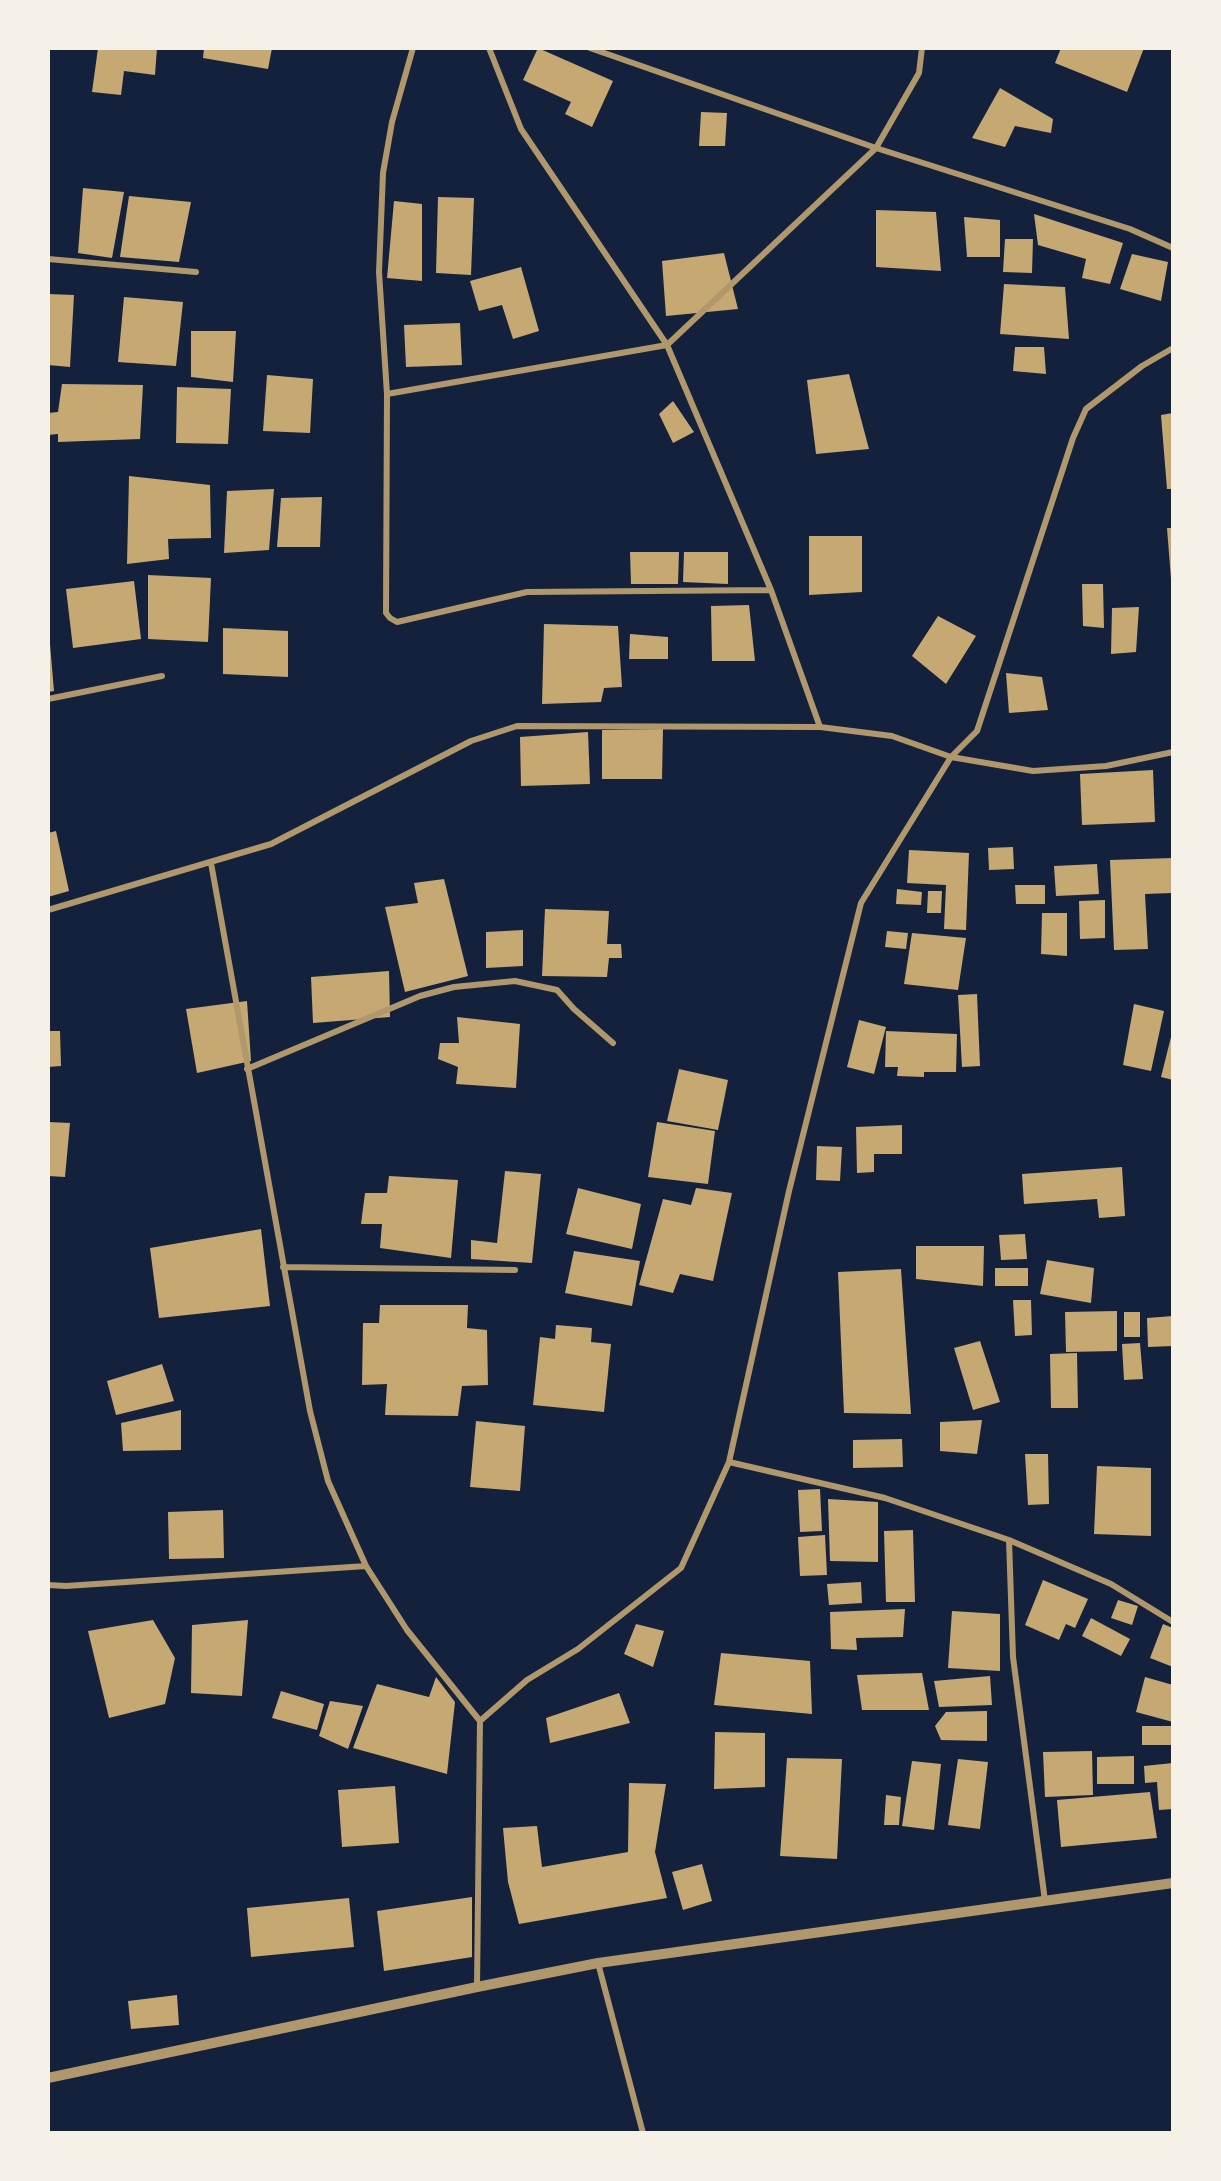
<!DOCTYPE html>
<style>
body{margin:0}
#map{position:relative;width:1221px;height:2181px;overflow:hidden;background:#14213d;font-family:"Noto Sans",sans-serif}
canvas{display:block}
.frame{position:absolute;inset:0;border:50px solid #f6f1e7;pointer-events:none}
</style>
<div id="map">
<canvas width="1221" height="2181"></canvas>
<div class="frame"></div>
</div>
<script>
const context = document.querySelector('canvas').getContext('2d');
context.lineJoin = 'round';
function paint(path, color) {
  context.fillStyle = color;
  context.fill(path, 'evenodd');
}
function poly(rows) {
  const path = new Path2D();
  for (const r of rows) {
    path.moveTo(r[0], r[1]);
    for (let i = 2; i < r.length; i += 2) path.lineTo(r[i], r[i + 1]);
  }
  return path;
}
function trace(path, color, width, dash) {
  context.strokeStyle = color;
  context.lineWidth = width;
  context.lineCap = dash ? 'butt' : 'round';
  context.setLineDash(dash || []);
  context.stroke(path);
}
const building = poly([
 [98,48,157,48,155,75,124,71,121,95,92,92],
 [204,48,272,48,268,69,203,58],
 [538,48,613,81,592,127,565,114,571,102,523,80],
 [1061,48,1144,48,1127,92,1055,63],
 [1000,88,1053,119,1051,133,1015,126,1005,147,972,138],
 [701,112,727,113,725,146,699,146],
 [83,188,124,192,112,258,78,253],
 [129,196,191,202,179,262,120,257],
 [438,197,474,198,471,275,436,273],
 [394,201,422,204,422,281,387,278],
 [876,210,936,212,941,271,876,267],
 [1034,214,1123,243,1110,284,1082,278,1086,259,1038,245],
 [964,217,1000,220,1000,257,967,257],
 [1005,239,1033,239,1032,273,1003,272],
 [724,253,738,309,666,316,662,261],
 [1132,254,1168,262,1161,301,1120,289],
 [521,267,539,331,513,339,502,305,479,311,470,281],
 [1004,284,1065,287,1069,339,1000,334],
 [48,294,74,295,70,367,48,365],
 [124,297,183,302,176,366,118,362],
 [460,323,462,365,406,367,404,325],
 [191,331,236,331,233,382,191,377],
 [1015,347,1044,347,1046,374,1013,371],
 [849,374,869,449,816,454,807,380],
 [267,375,313,379,310,433,263,431],
 [62,384,143,385,140,439,58,442,58,434,48,435,48,413,58,412],
 [177,387,231,389,228,444,176,443],
 [673,401,694,432,673,443,659,414],
 [1173,413,1173,489,1167,489,1161,415],
 [129,476,210,485,211,538,168,539,169,559,127,564],
 [274,489,269,550,224,553,227,491],
 [322,497,320,547,277,547,281,498],
 [1167,528,1173,528,1173,579,1171,579],
 [809,536,862,536,862,592,809,595],
 [630,552,679,552,678,584,631,584],
 [684,552,728,552,728,584,683,582],
 [148,575,211,578,208,642,148,639],
 [134,581,141,639,73,648,66,589],
 [1082,584,1103,584,1104,628,1083,626],
 [749,605,755,661,712,661,711,606],
 [1139,607,1136,652,1111,654,1112,608],
 [938,616,976,636,946,684,912,656],
 [544,624,618,626,622,687,604,688,601,702,542,704],
 [223,628,288,631,288,677,223,674],
 [630,634,668,637,668,659,629,659],
 [48,644,50,644,54,691,48,692],
 [1006,673,1042,677,1048,710,1009,713],
 [663,729,662,779,602,779,602,730],
 [588,732,590,784,521,786,520,737],
 [1153,770,1155,822,1082,825,1080,774],
 [56,831,69,891,48,897,48,833],
 [1013,847,1014,869,989,870,988,848],
 [909,850,969,853,966,930,944,929,946,885,907,883],
 [1173,858,1173,893,1145,894,1148,949,1114,950,1110,860],
 [1097,864,1099,894,1056,896,1054,866],
 [444,879,468,976,405,992,385,907,418,903,414,883],
 [1015,885,1045,885,1045,904,1016,904],
 [897,889,922,892,921,905,896,904],
 [928,891,942,891,941,913,927,913],
 [1105,900,1105,938,1080,939,1079,901],
 [545,909,609,911,607,944,621,944,622,958,609,958,607,977,542,976],
 [1042,913,1067,913,1067,956,1041,954],
 [523,930,523,966,486,968,486,932],
 [887,931,908,933,906,949,885,947],
 [912,933,966,938,958,990,904,984],
 [389,971,390,1017,313,1023,311,977],
 [977,994,980,1066,962,1067,958,995],
 [247,1001,251,1061,197,1073,186,1009],
 [1134,1004,1164,1011,1151,1071,1123,1065],
 [457,1017,520,1024,516,1088,456,1084,458,1067,438,1059,440,1043,459,1043],
 [859,1020,886,1027,874,1074,847,1067],
 [48,1031,60,1031,61,1066,48,1067],
 [886,1031,957,1034,956,1072,924,1072,924,1077,897,1076,898,1067,885,1067],
 [1172,1033,1173,1033,1173,1080,1161,1077],
 [679,1069,728,1080,718,1130,667,1121],
 [48,1122,70,1123,65,1177,48,1176],
 [657,1122,715,1131,708,1184,648,1177],
 [902,1125,902,1154,874,1154,874,1172,857,1173,856,1127],
 [817,1146,842,1147,840,1181,816,1180],
 [1122,1167,1125,1216,1099,1218,1097,1199,1024,1204,1022,1174],
 [505,1171,541,1174,532,1263,471,1259,471,1240,497,1243],
 [389,1176,458,1180,451,1258,380,1248,382,1224,361,1224,365,1193,387,1193],
 [578,1188,641,1204,632,1249,566,1234],
 [696,1188,732,1193,713,1281,680,1274,673,1293,639,1285,663,1199,691,1205],
 [261,1229,270,1306,159,1318,150,1248],
 [1025,1234,1027,1259,1001,1260,999,1235],
 [916,1246,984,1246,983,1286,916,1279],
 [574,1251,640,1261,632,1306,565,1293],
 [1047,1260,1094,1268,1091,1303,1040,1294],
 [995,1268,1028,1268,1028,1286,995,1286],
 [901,1269,911,1414,844,1413,838,1272],
 [1013,1300,1031,1300,1032,1335,1015,1336],
 [380,1305,468,1305,467,1328,487,1330,488,1385,462,1386,458,1416,385,1415,387,1384,362,1385,363,1323,379,1323],
 [1117,1311,1117,1351,1066,1352,1065,1312],
 [1124,1312,1140,1312,1140,1337,1124,1337],
 [1173,1316,1173,1346,1148,1347,1147,1318],
 [556,1325,592,1328,591,1342,611,1344,604,1412,533,1405,540,1337,555,1339],
 [980,1341,1000,1402,973,1410,954,1348],
 [1140,1343,1143,1379,1124,1380,1122,1344],
 [1077,1353,1078,1408,1051,1408,1050,1354],
 [162,1364,174,1401,116,1415,107,1381],
 [181,1410,181,1450,123,1451,121,1423],
 [982,1420,977,1454,940,1451,940,1422],
 [476,1421,525,1426,520,1491,470,1487],
 [902,1439,903,1467,853,1468,853,1440],
 [1025,1454,1048,1454,1049,1504,1028,1505],
 [1097,1466,1151,1468,1151,1536,1094,1534],
 [820,1489,822,1531,800,1532,798,1490],
 [828,1499,878,1502,878,1562,830,1561],
 [223,1510,224,1558,169,1559,168,1512],
 [913,1530,915,1602,886,1602,884,1531],
 [825,1535,827,1575,800,1576,798,1537],
 [1043,1580,1088,1599,1075,1628,1066,1624,1059,1640,1025,1625],
 [861,1582,862,1603,829,1605,827,1584],
 [1118,1600,1138,1606,1132,1625,1111,1618],
 [905,1609,903,1637,856,1638,857,1650,831,1649,830,1612],
 [952,1611,1000,1614,1000,1671,948,1668],
 [1091,1618,1130,1639,1121,1656,1082,1636],
 [153,1620,175,1658,165,1704,109,1718,88,1631],
 [248,1620,242,1696,191,1693,192,1625],
 [636,1624,664,1631,653,1667,624,1654],
 [1163,1624,1173,1628,1173,1667,1150,1658],
 [721,1653,810,1661,812,1714,714,1705],
 [922,1673,929,1710,862,1710,857,1675],
 [990,1676,992,1705,939,1707,934,1681],
 [436,1677,455,1702,447,1774,353,1748,377,1684,429,1697],
 [1145,1677,1173,1685,1173,1722,1136,1712],
 [281,1691,324,1704,317,1730,272,1718],
 [619,1693,630,1723,550,1743,546,1718],
 [330,1701,363,1706,348,1749,319,1736],
 [987,1711,987,1741,941,1740,935,1726,946,1712],
 [1142,1726,1173,1726,1173,1745,1142,1745],
 [715,1732,765,1733,765,1787,714,1789],
 [1092,1751,1093,1795,1045,1797,1043,1752],
 [1134,1756,1134,1784,1097,1784,1097,1757],
 [787,1758,842,1759,837,1859,780,1856],
 [958,1759,988,1762,980,1829,948,1825],
 [912,1761,941,1764,934,1830,902,1826],
 [1173,1763,1173,1809,1159,1810,1157,1782,1145,1783,1144,1766],
 [629,1783,666,1784,655,1852,667,1898,519,1924,508,1882,503,1828,537,1826,542,1867,628,1852],
 [395,1786,399,1843,342,1847,338,1790],
 [1150,1792,1157,1838,1061,1847,1057,1800],
 [886,1795,901,1797,899,1825,884,1825],
 [702,1864,712,1901,683,1910,672,1872],
 [472,1897,472,1957,384,1971,377,1911],
 [349,1898,354,1947,251,1957,247,1908],
 [177,1995,179,2025,131,2029,128,2001]
]);
const minor = poly([
 [413,48,392,122,383,173,379,272,387,394,386,613,390,618,397,622,527,592,771,590],
 [489,48,521,129,667,345,771,590,820,727],
 [590,48,876,148,1130,229,1173,248],
 [48,259,196,272],
 [387,394,667,345,876,148,919,73,922,48],
 [48,699,162,676],
 [211,863,310,1411,328,1481,366,1566,407,1630,480,1721,477,1987],
 [48,910,271,844,471,741,517,726,820,727,892,736,951,757,977,731,1073,438,1086,409,1142,366,1173,348],
 [247,1069,420,996,454,987,515,981,557,990,574,1009,613,1043],
 [283,1267,515,1270],
 [729,1462,885,1498,1009,1540,1111,1584,1173,1622],
 [1009,1540,1013,1657,1045,1901],
 [48,1585,66,1586,366,1566],
 [480,1721,527,1680,578,1649,681,1568,729,1462,789,1191,861,903,951,757,1033,771,1106,766,1173,752],
 [598,1963,643,2133]
]);
const tertiary = poly([
 [48,2078,477,1987,598,1963,1173,1883]
]);
paint(building, '#c6a872');
trace(minor, '#b1986c', 6);
trace(tertiary, '#b1986c', 10);
</script>
